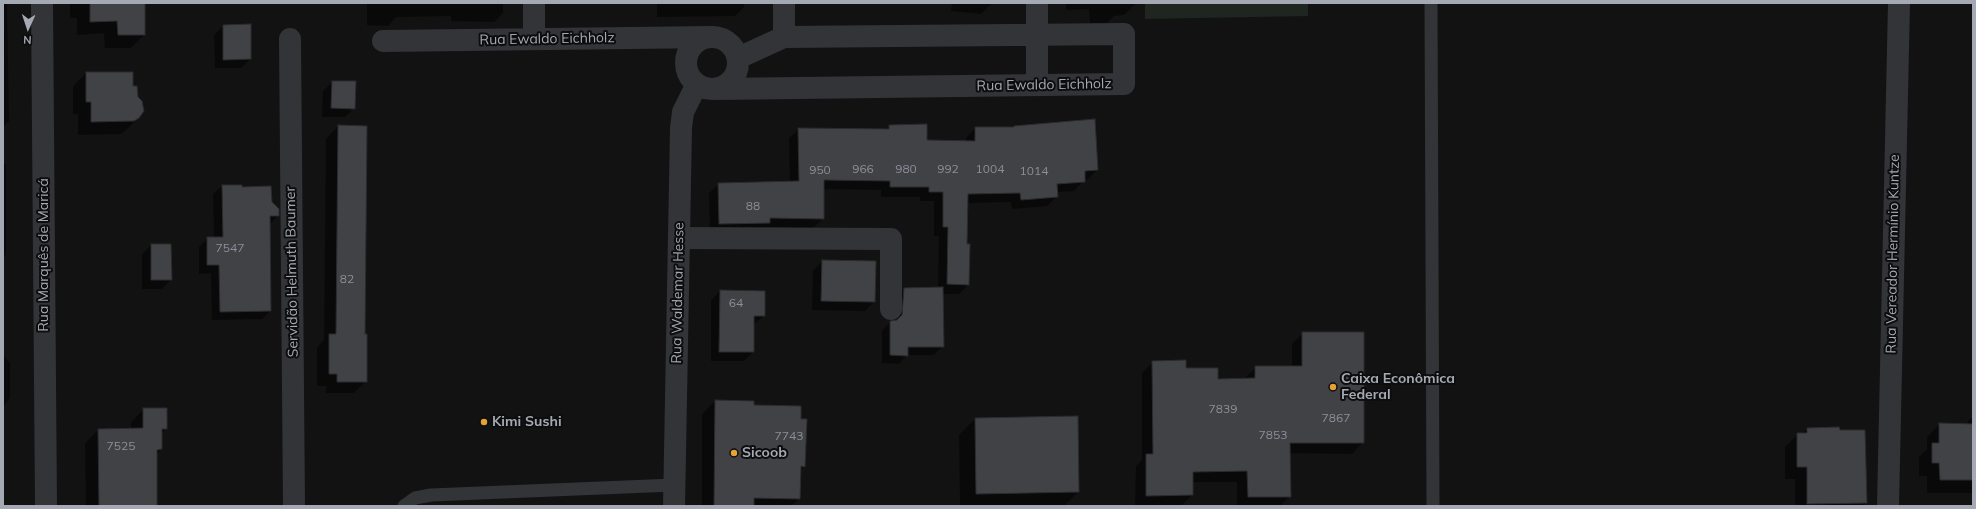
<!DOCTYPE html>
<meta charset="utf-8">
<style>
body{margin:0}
#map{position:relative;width:1976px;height:509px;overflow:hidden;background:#121213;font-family:Mulish,sans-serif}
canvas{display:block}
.frame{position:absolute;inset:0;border:4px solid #a4a9b3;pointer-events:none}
.north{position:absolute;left:8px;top:8px;width:40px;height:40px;-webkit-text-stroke:3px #0d0d0e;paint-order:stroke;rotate:183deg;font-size:11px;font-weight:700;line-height:16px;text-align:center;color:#a4a9b3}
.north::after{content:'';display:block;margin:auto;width:14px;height:18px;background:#a4a9b3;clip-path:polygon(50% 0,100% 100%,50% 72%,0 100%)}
</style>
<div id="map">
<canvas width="1976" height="509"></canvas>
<div class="frame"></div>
<div class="north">N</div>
</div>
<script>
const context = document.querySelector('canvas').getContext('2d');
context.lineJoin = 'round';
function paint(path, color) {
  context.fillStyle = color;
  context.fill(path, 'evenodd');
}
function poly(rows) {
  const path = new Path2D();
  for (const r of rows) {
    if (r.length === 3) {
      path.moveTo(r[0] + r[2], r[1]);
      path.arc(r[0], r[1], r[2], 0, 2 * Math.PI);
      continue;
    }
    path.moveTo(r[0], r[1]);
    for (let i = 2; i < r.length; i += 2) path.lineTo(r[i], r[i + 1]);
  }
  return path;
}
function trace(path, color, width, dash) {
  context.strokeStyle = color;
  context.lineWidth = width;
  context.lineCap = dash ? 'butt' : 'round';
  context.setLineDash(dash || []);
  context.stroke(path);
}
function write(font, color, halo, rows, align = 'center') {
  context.font = font + ' Mulish,sans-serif';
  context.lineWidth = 4;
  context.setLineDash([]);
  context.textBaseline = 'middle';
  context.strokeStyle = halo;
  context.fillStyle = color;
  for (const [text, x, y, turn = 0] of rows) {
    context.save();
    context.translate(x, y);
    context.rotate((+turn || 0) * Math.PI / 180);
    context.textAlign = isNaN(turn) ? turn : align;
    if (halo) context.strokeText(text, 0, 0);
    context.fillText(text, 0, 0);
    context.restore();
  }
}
const green = poly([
 [1145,3,1308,3,1308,16,1145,19]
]);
const shadow = poly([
 [3,3,7,3,9,121,4,126,4,164,6,164,6,254,3,257],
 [70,3,144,3,144,35,131,48,105,48,104,33,77,35,77,18,70,18],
 [367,3,503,3,503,13,494,22,451,21,451,16,396,17,388,26,367,25],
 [657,3,744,3,744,7,735,16,657,17],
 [869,3,992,3,981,14,951,11,952,3],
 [1066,3,1136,3,1124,15,1114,16,1107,23,1090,23,1089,9,1066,10],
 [223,26,250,59,241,68,215,68,214,35],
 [86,73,132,73,132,87,138,118,125,131,120,134,78,135,78,114,73,114,73,86],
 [332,82,354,108,345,117,322,117,323,91],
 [1094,120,1097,170,1088,179,1084,180,1074,191,1057,192,1057,196,1047,206,1012,209,1011,202,967,203,966,245,968,285,959,294,942,294,943,346,934,355,907,355,899,364,882,363,882,331,890,322,894,321,895,297,904,289,938,288,939,236,934,236,934,201,920,201,920,197,881,197,881,190,823,189,823,219,813,228,764,227,759,232,710,233,709,193,719,184,790,183,789,138,799,129,885,130,889,126,926,141,966,142,966,138,975,128,1012,128,1014,127],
 [338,126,364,335,366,381,354,393,326,393,326,386,317,386,317,347,324,340,326,139],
 [222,186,241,188,271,202,278,216,269,225,270,311,262,319,212,320,211,273,199,274,199,247,208,238,214,238,213,194],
 [151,245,170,245,171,280,162,289,142,289,142,254],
 [823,261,874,302,865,311,812,310,813,270],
 [720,291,764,316,753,325,753,352,744,361,711,361,711,300],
 [1303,333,1363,442,1352,454,1289,453,1290,496,1280,506,1237,506,1237,482,1192,482,1192,495,1181,506,1135,506,1136,466,1142,460,1142,373,1153,362,1217,380,1244,379,1256,367,1292,367,1292,344],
 [3,355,10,363,10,398,3,407],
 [715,401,753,406,800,420,804,466,799,471,799,499,791,506,702,506,702,414],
 [144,409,166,429,161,434,161,449,156,455,156,506,86,506,85,443,98,430,131,430,131,422],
 [1973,416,1973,493,1927,493,1927,476,1919,476,1919,457,1927,449,1927,437,1940,424,1968,425,1968,421],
 [975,419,1078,492,1064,506,960,506,959,435],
 [1807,429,1864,431,1866,503,1863,506,1795,506,1795,479,1785,479,1785,447,1798,434,1802,434]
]);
const building = poly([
 [90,3,145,3,145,35,118,35,117,21,90,22,90,3],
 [251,24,251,59,223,60,223,25,251,24],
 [86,72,133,72,133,86,137,86,138,97,142,101,144,111,139,118,134,121,91,122,91,102,86,102,86,72],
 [332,81,356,81,355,109,331,108,332,81],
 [1095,119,1098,170,1085,171,1085,182,1057,184,1058,197,1021,200,1020,193,968,194,967,244,970,244,969,285,947,284,948,227,943,227,943,192,929,192,929,187,890,187,890,181,824,180,824,219,770,218,770,223,719,224,718,183,799,181,798,128,889,129,889,125,927,124,927,140,975,141,975,127,1014,127,1014,126,1095,119],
 [338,125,367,126,365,334,367,334,367,382,337,382,337,374,329,374,329,334,336,334,338,125],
 [222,185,242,185,242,187,271,186,272,202,279,209,279,216,270,216,271,311,220,312,219,265,207,265,207,237,223,237,222,185],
 [151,244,171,244,172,280,151,280,151,244],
 [822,260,876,261,875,302,821,301,822,260],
 [943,287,944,347,908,347,908,356,890,355,890,321,897,320,902,315,904,288,943,287],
 [720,290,765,291,765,316,754,316,754,352,719,352,720,290],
 [1302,332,1364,332,1364,443,1290,443,1291,497,1248,497,1247,471,1193,472,1193,495,1146,496,1146,454,1153,454,1152,361,1186,360,1186,368,1218,368,1218,379,1255,378,1255,366,1302,366,1302,332],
 [715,400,754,401,754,405,801,406,801,419,807,419,805,467,801,466,800,499,754,498,754,506,714,506,715,400],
 [143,408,167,408,167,429,162,429,162,449,157,450,157,506,99,506,98,429,143,428,143,408],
 [1078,416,1079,492,976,494,975,418,1078,416],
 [1939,423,1973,424,1973,480,1940,480,1939,463,1932,463,1932,443,1939,443,1939,423],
 [1839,427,1840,430,1865,430,1867,503,1807,504,1807,467,1797,467,1797,433,1807,433,1807,428,1839,427]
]);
const service = poly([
 [1431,3,1433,506],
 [404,506,415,498,431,495,674,485]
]);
const minor = poly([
 [42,3,46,506],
 [534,3,534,39],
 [1037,3,1037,85],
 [290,39,294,506],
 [383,41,712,37],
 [716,89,1124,84,1124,34,784,37],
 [679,238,891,239,891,309],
 [1888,506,1899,3]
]);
const tertiary = poly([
 [712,63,26],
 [738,58,784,37,784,3],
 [674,506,681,128,683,112,697,84]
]);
const markers = [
 [1333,387,4,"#e6a137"],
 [484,422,4,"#e6a137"],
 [734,453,4,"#e6a137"]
];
const numberNames = [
 ["966",863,169],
 ["980",906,169],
 ["992",948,169],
 ["1004",990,169],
 ["950",820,170],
 ["1014",1034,171],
 ["88",753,206],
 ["7547",230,248],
 ["82",347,279],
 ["64",736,303],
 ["7839",1223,409],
 ["7867",1336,418],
 ["7853",1273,435],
 ["7743",789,436],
 ["7525",121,446]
];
const streetNames = [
 ["Rua Ewaldo Eichholz",547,39,-1],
 ["Rua Ewaldo Eichholz",1044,85,-1],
 ["Rua Vereador Hermínio Kuntze",1893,254,-89],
 ["Rua Marquês de Maricá",44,255,-90],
 ["Servidão Helmuth Baumer",292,272,-91],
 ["Rua Waldemar Hesse",678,293,-89]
];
const poiNames = [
 ["Caixa Econômica",1341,379],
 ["Federal",1341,395],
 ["Kimi Sushi",492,422],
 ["Sicoob",742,453]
];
paint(green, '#1e261f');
paint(shadow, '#0007');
paint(building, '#414246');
trace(building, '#2c2c2f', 1);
trace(service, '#333438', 13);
trace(minor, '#333438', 22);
trace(tertiary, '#333438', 22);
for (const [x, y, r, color] of markers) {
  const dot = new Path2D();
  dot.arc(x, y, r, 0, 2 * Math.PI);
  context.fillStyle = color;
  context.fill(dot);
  trace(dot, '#0d0d0e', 1.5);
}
write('12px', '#8b8f98', null, numberNames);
write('14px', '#a4a9b3', '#0d0d0e', streetNames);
write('bold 14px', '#a4a9b3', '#0d0d0e', poiNames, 'left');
</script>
